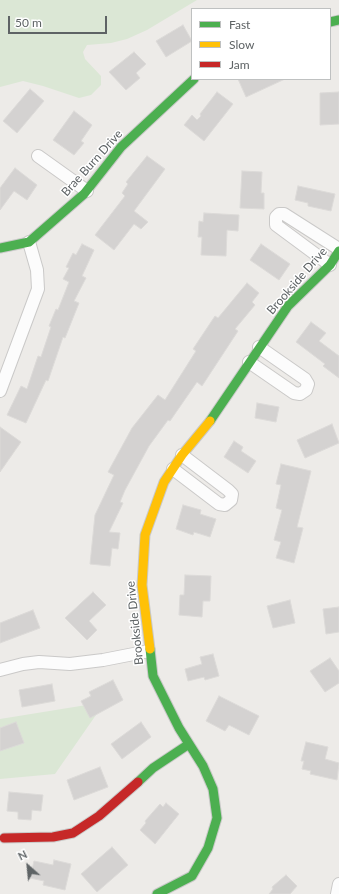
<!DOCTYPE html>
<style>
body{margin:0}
#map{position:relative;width:339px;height:894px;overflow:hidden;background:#edebe8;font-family:Lato,sans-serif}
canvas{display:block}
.legend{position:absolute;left:191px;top:8px;width:140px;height:72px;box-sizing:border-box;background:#fff;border:1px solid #bfc1c1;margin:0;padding:5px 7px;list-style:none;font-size:12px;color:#5e6365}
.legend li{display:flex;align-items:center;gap:8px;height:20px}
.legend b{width:20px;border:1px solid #bfc1c1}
.north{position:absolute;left:8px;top:846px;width:40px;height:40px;-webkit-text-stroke:3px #fff;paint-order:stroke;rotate:333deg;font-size:11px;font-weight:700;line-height:16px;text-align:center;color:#5e6365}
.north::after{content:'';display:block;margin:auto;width:14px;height:18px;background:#5e6365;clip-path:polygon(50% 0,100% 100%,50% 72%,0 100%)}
.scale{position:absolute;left:8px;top:16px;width:99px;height:18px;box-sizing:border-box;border:2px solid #5e6365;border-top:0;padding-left:5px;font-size:12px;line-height:14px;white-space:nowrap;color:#5e6365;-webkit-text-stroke:3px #fff;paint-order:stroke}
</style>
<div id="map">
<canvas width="339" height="894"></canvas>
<ul class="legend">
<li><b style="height:5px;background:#4caf50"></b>Fast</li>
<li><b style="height:5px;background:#ffc107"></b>Slow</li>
<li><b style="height:5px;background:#c62828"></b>Jam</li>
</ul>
<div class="north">N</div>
<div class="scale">50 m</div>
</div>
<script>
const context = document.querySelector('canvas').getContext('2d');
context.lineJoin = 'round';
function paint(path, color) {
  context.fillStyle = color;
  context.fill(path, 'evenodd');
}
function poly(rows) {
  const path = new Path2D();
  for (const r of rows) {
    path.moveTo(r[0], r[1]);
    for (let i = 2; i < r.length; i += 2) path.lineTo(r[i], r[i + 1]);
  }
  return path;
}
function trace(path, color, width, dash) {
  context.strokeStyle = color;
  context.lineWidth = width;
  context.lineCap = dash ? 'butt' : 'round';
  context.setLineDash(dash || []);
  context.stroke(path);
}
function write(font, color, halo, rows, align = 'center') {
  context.font = font + ' Lato,sans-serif';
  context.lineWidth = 3;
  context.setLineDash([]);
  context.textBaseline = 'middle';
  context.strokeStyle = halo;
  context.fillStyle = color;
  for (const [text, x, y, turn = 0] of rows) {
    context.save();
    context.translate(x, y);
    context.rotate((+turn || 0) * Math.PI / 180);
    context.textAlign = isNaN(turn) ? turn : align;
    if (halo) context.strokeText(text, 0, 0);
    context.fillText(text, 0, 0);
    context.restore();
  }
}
const green = poly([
 [0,0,197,0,147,30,127,39,111,43,87,45,83,52,85,59,101,76,101,85,91,95,79,98,43,86,23,81,0,87],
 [105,702,55,774,0,779,0,719]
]);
const building = poly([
 [183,25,192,41,166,57,156,41,183,25],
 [134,52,146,64,136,73,140,78,126,90,109,72,134,52],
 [238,79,285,79,246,97,238,79],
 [30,89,44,101,17,133,3,121,30,89],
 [217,92,233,104,204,141,184,125,192,115,197,120,201,116,200,114,217,92],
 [339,92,339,124,320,125,320,93,339,92],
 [74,111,92,125,81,141,84,143,74,155,53,140,74,111],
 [147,156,165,169,134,211,148,222,141,229,134,224,114,250,95,235,125,196,122,193,128,184,126,182,147,156],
 [15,168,37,185,27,200,14,191,0,210,0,188,15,168],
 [242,171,262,172,261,193,264,193,264,209,240,208,242,171],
 [298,186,335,194,331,211,308,206,308,203,295,200,298,186],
 [204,213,239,215,238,231,227,230,226,256,201,255,202,237,198,237,199,221,203,222,204,213],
 [82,244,94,250,82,276,86,278,74,301,79,303,65,338,63,337,48,381,46,380,26,423,7,415,21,386,27,389,38,356,41,357,51,327,49,326,56,309,58,310,69,282,63,279,69,268,66,267,73,253,76,255,82,244],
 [261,244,290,264,279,280,250,260,261,244],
 [247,283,259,293,252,302,255,305,235,329,238,331,202,386,197,382,170,421,168,420,149,446,125,490,120,502,123,503,109,532,120,533,118,549,112,548,110,566,90,564,95,515,114,475,108,472,132,428,158,395,165,400,196,351,193,349,215,316,218,318,247,283],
 [311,322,326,333,319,341,339,356,339,378,323,366,325,364,296,342,311,322],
 [257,403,279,407,276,422,255,418,257,403],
 [332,424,339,443,305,458,297,440,332,424],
 [0,427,21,442,0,472,0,427],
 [234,441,243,447,241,451,256,461,248,473,224,457,234,441],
 [281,464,311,471,297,527,303,528,294,563,276,558,281,542,274,540,282,510,276,508,281,485,276,484,281,464],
 [183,505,201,510,200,514,216,519,210,537,194,532,193,535,176,529,183,505],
 [185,575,211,576,210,601,203,601,202,617,179,615,180,595,184,595,185,575],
 [93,592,106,605,89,621,97,630,87,640,65,618,93,592],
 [290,600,295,623,273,628,267,606,290,600],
 [339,607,339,632,326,634,323,609,339,607],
 [33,610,40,628,0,643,0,623,33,610],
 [213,654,219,676,205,680,204,677,188,681,185,669,202,664,200,657,213,654],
 [330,658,339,671,339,683,325,692,310,671,330,658],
 [113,680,123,700,90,718,81,701,91,696,89,692,113,680],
 [52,684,55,701,22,707,19,690,52,684],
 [219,696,259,716,249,735,229,725,225,731,206,721,219,696],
 [16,722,24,743,0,751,0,728,16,722],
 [141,722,151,737,122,759,111,744,141,722],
 [306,742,328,747,325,759,339,763,337,780,310,774,311,771,302,769,304,761,301,761,306,742],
 [100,767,108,787,74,800,67,780,100,767],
 [9,792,43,795,41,811,32,810,31,820,18,819,18,812,7,811,9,792],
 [166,803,179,814,155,844,140,830,146,823,145,821,160,804,163,807,166,803],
 [112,847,128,865,97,892,81,874,112,847],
 [54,860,71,864,65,890,43,885,44,881,30,878,34,861,53,865,54,860],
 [286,875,297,886,290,894,269,894,273,889,272,887,286,875]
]);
const street = poly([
 [38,156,87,191],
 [330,265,276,225,276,217,279,214,284,214,339,249],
 [249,362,294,393,300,394,306,390,308,384,305,379,259,347],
 [0,391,38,289,37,270,29,242],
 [173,469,219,504,225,505,231,500,232,494,228,490,182,455],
 [0,670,23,664,39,662,70,664,103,660,149,651],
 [337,894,339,884]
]);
const fast = poly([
 [330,22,339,20],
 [0,248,29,242,84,194,121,147,194,79],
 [210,421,288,306,330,265,339,251],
 [150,649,153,676,179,728,203,766,213,789,217,818,208,848,192,876,157,894],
 [138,782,153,768,189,744]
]);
const slow = poly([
 [150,649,142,585,145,535,164,482,182,455,210,421]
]);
const jam = poly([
 [4,838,53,837,73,833,99,816,138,782]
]);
const streetNames = [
 ["Brae Burn Drive",92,163,-48],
 ["Brookside Drive",297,281,-49],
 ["Brookside Drive",135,623,-96]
];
paint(green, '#dbe7d5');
paint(building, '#d4d2d1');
trace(building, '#dcdad8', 1);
trace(street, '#cac9c8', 14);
trace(fast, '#c9c9c8', 11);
trace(slow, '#c9c9c8', 11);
trace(jam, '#c9c9c8', 11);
trace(street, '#fcfcfc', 12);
trace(fast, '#4caf50', 9);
trace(slow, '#ffc107', 9);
trace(jam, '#c62828', 9);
write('12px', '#5e6365', '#fff', streetNames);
</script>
